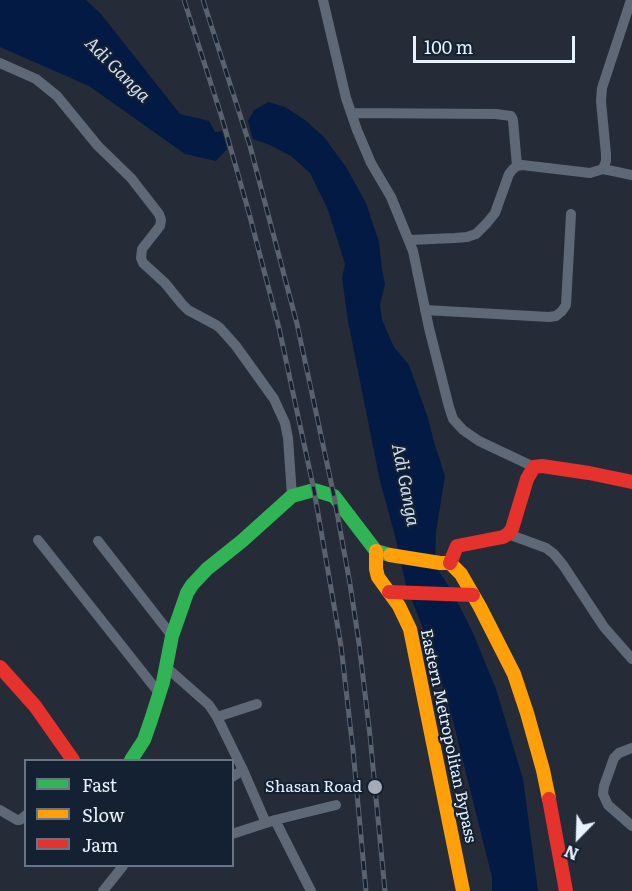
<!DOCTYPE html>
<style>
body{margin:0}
#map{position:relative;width:632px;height:891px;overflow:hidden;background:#252c37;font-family:Literata,serif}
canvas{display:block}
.legend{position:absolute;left:24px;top:759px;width:210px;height:108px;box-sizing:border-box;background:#142133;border:2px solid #697484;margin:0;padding:8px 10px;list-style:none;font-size:18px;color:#e8f1fe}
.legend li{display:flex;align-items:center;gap:12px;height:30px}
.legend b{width:30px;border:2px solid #697484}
.north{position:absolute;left:548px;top:807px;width:60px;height:60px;-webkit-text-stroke:4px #142133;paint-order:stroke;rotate:203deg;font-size:16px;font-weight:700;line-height:24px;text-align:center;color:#e8f1fe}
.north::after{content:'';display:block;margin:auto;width:21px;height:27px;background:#e8f1fe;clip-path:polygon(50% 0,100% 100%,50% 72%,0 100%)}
.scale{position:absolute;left:413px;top:36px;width:162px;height:27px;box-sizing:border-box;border:3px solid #e8f1fe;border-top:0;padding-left:8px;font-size:18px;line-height:21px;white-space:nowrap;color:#e8f1fe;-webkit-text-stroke:4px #142133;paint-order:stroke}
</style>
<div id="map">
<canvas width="632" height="891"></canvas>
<ul class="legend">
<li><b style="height:8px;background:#30b455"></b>Fast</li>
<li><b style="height:8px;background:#ff9f0a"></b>Slow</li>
<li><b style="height:8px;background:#e5322d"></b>Jam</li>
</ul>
<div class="north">N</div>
<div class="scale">100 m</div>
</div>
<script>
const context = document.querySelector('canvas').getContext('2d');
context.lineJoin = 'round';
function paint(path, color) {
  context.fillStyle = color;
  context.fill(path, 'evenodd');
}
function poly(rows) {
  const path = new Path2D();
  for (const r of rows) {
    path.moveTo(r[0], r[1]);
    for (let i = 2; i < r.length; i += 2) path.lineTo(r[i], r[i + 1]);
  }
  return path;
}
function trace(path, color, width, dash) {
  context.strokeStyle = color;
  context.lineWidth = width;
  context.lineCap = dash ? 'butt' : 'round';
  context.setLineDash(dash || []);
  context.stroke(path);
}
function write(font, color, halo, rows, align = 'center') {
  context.font = font + ' Literata,serif';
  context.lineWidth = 4.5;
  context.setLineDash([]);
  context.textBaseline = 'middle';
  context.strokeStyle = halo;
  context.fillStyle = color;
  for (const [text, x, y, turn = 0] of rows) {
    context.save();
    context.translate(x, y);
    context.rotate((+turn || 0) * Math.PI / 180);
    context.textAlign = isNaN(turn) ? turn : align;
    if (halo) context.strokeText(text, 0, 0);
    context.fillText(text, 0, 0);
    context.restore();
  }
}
const water = poly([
 [0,0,86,0,101,14,180,114,209,121,215,132,222,131,227,149,216,161,185,154,89,86,0,47],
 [269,102,285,107,305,120,324,137,346,167,366,203,379,242,382,270,385,284,380,305,382,320,394,347,409,365,428,418,434,442,445,476,436,532,435,565,453,593,473,633,496,689,523,779,538,891,492,891,492,877,453,721,435,659,406,585,395,536,380,481,348,321,342,278,345,264,328,210,310,173,291,156,270,145,253,139,248,121,254,110]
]);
const street = poly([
 [323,0,346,98,357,130,371,163,391,197,413,251,429,328,449,407,453,419,463,430,479,441,534,467],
 [0,63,36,79,57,96,98,146,131,178,159,214,161,220,160,226,142,249,141,258,143,263,165,283,182,304,188,310,216,325,220,328,236,346,274,399,285,423,288,438,292,496],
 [352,113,496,114,511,116,513,120,517,166],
 [603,169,632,175],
 [409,240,455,238,467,237,476,234,487,223,495,213,509,174,513,169,517,166,522,165,590,173,603,169,606,161,606,154,601,101,602,88,631,0],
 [425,310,549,317,556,316,562,311,566,305,571,214],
 [508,534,546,548,554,554,563,565,604,627,632,659],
 [38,540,159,693],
 [98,541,172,636],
 [166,667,209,705,217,717,243,770,266,823],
 [217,717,257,704],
 [632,748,619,753,614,758,604,786,603,794,608,805,632,826],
 [232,777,243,770],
 [0,810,17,820,20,820,26,815],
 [275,820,311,891],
 [232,834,275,820,336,805],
 [103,891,123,866]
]);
const fast = poly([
 [131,760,144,740,151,720,163,682,172,636,187,593,192,585,207,569,242,541,292,496,314,490,334,496,376,551,390,555]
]);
const slow = poly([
 [376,551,376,569,378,577,399,606,410,629,463,891],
 [390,555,440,563,450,563,461,574,480,607,514,674,527,713,543,770,549,799]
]);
const jam = poly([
 [450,563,457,546,503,537,508,534,512,529,527,479,534,467,542,466,589,473,632,482],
 [389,592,473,595],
 [0,667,35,706,73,760],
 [549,799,566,891]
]);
const rail = poly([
 [184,0,222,118,249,213,279,328,314,490,341,646,353,750,366,891],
 [203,0,250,146,297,324,334,496,350,584,359,643,370,736,385,891]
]);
const markers = [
 [375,787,8,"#a4acb8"]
];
const streetNames = [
 ["Eastern Metropolitan Bypass",448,736,78]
];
const poiNames = [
 ["Shasan Road",362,787]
];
const waterNames = [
 ["Adi Ganga",117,70,45],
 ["Adi Ganga",405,485,79]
];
paint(water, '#031a44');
trace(street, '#5e6877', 10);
trace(fast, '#30b455', 14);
trace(slow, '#ff9f0a', 14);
trace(jam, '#e5322d', 14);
trace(rail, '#5b626d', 5);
trace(rail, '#142133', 3, [9]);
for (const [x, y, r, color] of markers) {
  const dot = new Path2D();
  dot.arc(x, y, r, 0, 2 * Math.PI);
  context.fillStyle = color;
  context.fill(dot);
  trace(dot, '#142133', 2);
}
write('16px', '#e8f1fe', '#142133', streetNames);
write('16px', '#e8f1fe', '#142133', poiNames, 'right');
write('italic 18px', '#d1def0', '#142133', waterNames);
</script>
